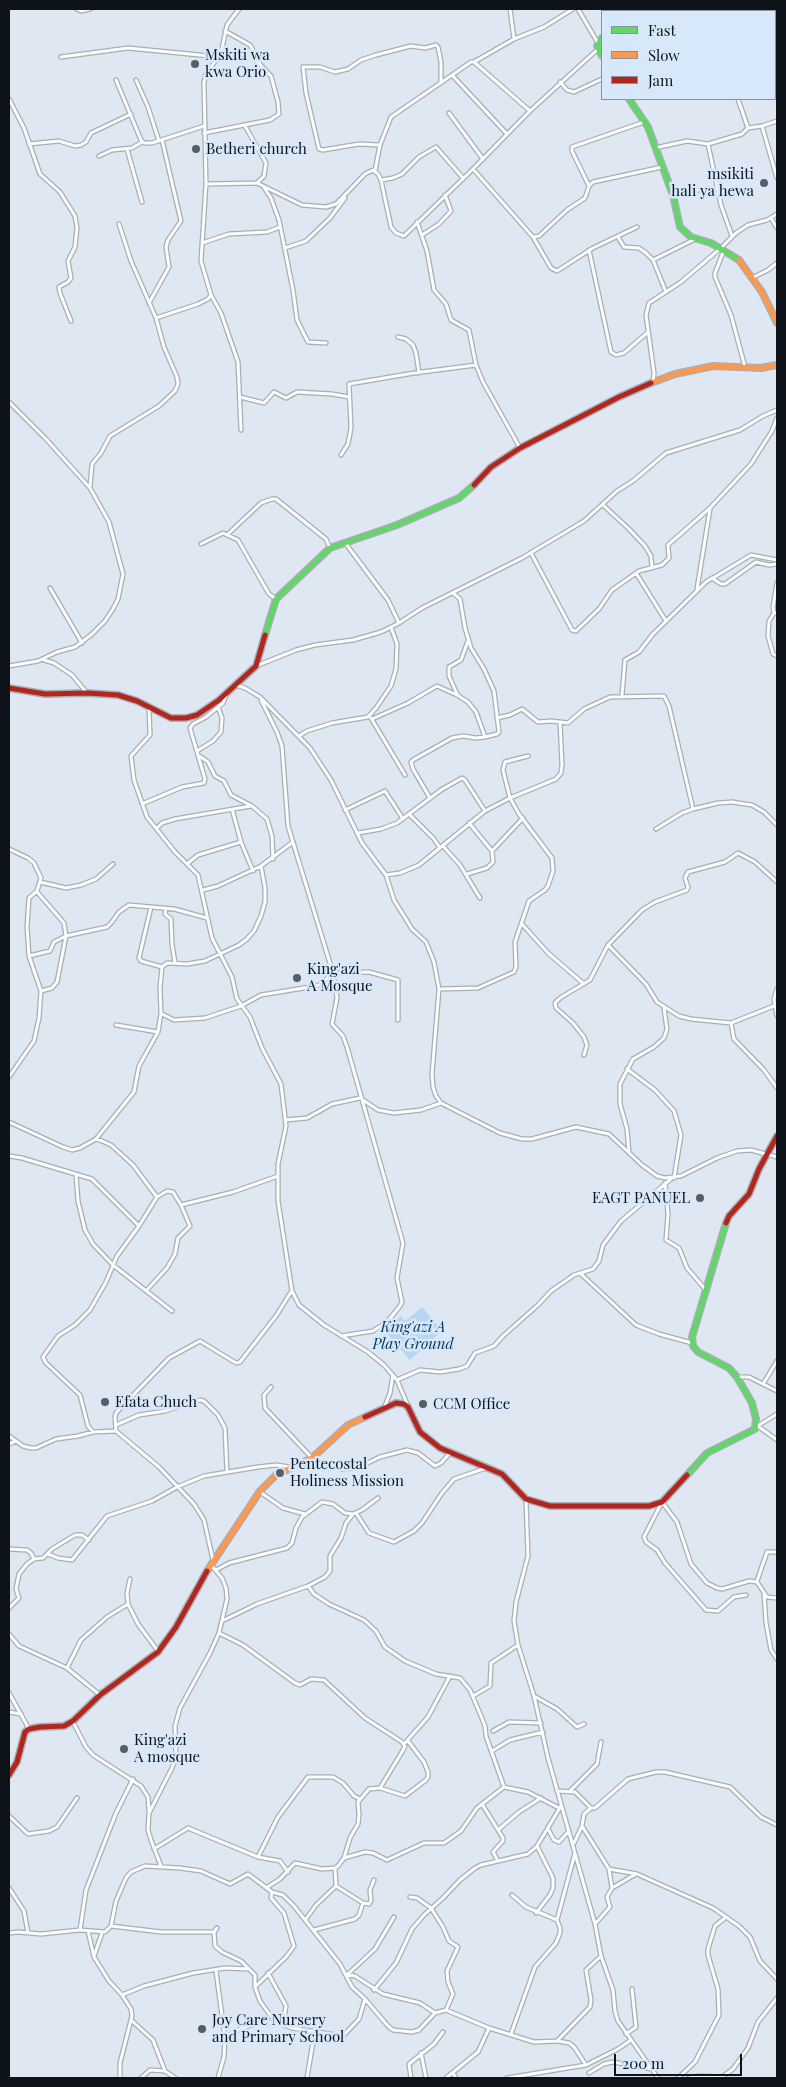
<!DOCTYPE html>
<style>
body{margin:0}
#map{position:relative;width:786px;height:2087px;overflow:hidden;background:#dfe8f2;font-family:"Playfair Display",serif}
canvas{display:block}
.frame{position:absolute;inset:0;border:10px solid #0d1319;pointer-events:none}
.legend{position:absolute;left:601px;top:10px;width:175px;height:90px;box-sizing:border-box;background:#d7e8fa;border:1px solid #8693a0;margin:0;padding:6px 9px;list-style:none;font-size:15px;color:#0d1319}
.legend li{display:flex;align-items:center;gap:10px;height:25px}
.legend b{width:25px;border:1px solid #8693a0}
.scale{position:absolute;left:614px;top:2054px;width:128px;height:22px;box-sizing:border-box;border:2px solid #0d1319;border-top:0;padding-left:6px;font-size:15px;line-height:18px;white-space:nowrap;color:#0d1319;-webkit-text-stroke:4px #d7e8fa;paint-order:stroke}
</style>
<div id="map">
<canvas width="786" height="2087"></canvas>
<div class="frame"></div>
<ul class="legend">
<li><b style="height:6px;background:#63d668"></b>Fast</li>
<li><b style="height:6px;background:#ff974d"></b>Slow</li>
<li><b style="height:6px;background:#b3261e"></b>Jam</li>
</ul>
<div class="scale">200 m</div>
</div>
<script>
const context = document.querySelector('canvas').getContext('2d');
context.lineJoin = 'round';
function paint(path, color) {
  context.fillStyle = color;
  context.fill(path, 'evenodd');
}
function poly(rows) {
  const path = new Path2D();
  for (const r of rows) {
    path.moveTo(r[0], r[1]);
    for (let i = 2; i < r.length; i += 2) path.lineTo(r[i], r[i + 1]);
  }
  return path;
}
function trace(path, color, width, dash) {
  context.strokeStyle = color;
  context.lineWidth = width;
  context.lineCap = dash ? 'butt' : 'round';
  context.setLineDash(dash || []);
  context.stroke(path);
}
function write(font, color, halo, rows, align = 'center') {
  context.font = font + ' "Playfair Display",serif';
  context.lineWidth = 5;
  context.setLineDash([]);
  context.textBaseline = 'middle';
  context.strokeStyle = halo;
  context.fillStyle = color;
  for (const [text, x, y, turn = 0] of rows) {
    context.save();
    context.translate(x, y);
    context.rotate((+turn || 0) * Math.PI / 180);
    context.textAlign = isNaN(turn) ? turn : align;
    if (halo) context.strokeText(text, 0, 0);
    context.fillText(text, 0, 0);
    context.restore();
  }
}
const green = poly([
 [422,1307,442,1331,410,1360,384,1331,401,1316,405,1321]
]);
const street = poly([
 [77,9,81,11,90,9],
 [510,9,514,39],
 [578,9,598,43],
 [698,9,699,11],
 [775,12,777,10],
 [61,57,128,48,220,57],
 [474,62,514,39,544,27,573,9],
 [452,75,507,134],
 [116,80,141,140,144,143,152,143,204,126],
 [136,80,148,107,159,141],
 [560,82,567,90,574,92,602,79],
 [9,99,24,128,40,174,60,192,75,216,77,228,75,247,68,261,71,278,68,282,59,287,60,293,71,321],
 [449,113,483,159],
 [245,126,266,163,264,176,257,183],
 [762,126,777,178],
 [748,128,762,126,777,121],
 [204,133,270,120,279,114,278,102,271,76,255,59,254,52,250,45,225,31],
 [29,144,59,141,75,146,81,145,86,142,91,133,131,114],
 [708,144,721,205,732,236],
 [380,145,359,144,323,150,319,149,306,93,303,67,320,67,335,72,348,69,361,60,376,55,411,46,425,48,436,45,438,47,441,62,441,83],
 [655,148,687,141,708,144,742,134,748,128,738,99],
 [127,149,142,202],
 [99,156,112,150,132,148,142,142],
 [473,169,533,237,539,236,567,210,585,198,589,186,593,182,662,167],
 [375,171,380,145,391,117,471,62,474,62,530,111],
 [381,180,393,178,402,174,419,157,436,147,463,178],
 [206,184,257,183,302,205,326,207,336,204,365,174,373,170,378,174,381,180,391,227,396,233,404,236,473,169,530,111,598,49],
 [263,186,271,198,279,220,293,290,297,320,308,342,326,343],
 [589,186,572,151,572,147,644,122],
 [673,195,703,189,718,195],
 [771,218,777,228],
 [417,222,427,251,434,290,446,304,451,320,469,330,476,365,483,382,520,448],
 [422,235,439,224,451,211,445,195],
 [533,237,551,268,557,271,593,248,637,227],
 [618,237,624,247,639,248,646,253,653,260,666,292],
 [202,243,229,234,267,232,280,227],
 [285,248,306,241,330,218,345,198],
 [589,250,611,352,616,355,624,353,648,332],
 [724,250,715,273,715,277,731,315,745,367],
 [653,260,695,239],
 [752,278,768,270,777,263],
 [211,295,221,313,238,362,241,430],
 [149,303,169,267,166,247,168,240,181,221,162,140],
 [156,318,198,304,208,299,211,295,201,261,206,184,204,82,206,74,221,53,227,25,239,9],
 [398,337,406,339,413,345,416,353,419,373],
 [653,383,654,373,646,315,649,303,681,282,721,248,736,233,748,225,767,220,777,214],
 [240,397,264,403,274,392,286,398,297,392,332,394,349,397],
 [9,402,46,439,90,488,109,522,123,574,118,599,113,609,105,621,91,635,75,647,57,652,38,661,9,666],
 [341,455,348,444,351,428,349,384,414,373,476,365],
 [90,487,92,464,101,453,110,436,159,406,175,391,178,384,177,377,164,347,156,318,131,261,119,224],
 [603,505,628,528,645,546,651,556,652,568],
 [227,535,261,503,272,499,276,499,326,539,330,548],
 [201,544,223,533,238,540,269,594,276,599],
 [346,544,388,600,399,623],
 [531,553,572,630,576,631,599,609,612,590,622,583,639,571,662,565,669,558,668,545,710,508,751,464,772,431,777,418],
 [636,573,666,621],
 [713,578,751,555,777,560],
 [777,583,773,607,774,613,777,613],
 [50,588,82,643],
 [697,589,710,509],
 [774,613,769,621,768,636,773,654,777,656],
 [44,660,54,663,72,675,87,693],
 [256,666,296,650,315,645,353,640,381,632,399,623,422,608,522,558,584,521,617,491,633,481,666,453,740,430,763,416,777,410],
 [236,685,245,688,260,697,310,748,331,780,362,843,386,875,394,900,412,929,426,942,434,962,439,989,432,1074,433,1087,436,1096,441,1103,500,1133,522,1139,532,1139,576,1127,609,1134,642,1165,657,1176,665,1178,681,1176,717,1158,737,1151,751,1150,777,1157],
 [457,694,449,676,449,667,461,660,468,641],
 [622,695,625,660,639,652,653,634,706,582,712,578,721,584,725,584,756,562,769,565,777,564],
 [261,700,277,732,282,746,288,826,333,973,337,998,332,1024,343,1036,347,1047,403,1243,397,1278,402,1302,400,1306,388,1321,373,1331,341,1336],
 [149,708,150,735,131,756,134,780,147,817,175,852,198,875,212,938,232,977,237,999,250,1017,262,1048,281,1084,286,1126,278,1164,278,1201,292,1291,299,1305,324,1325,368,1352,384,1365,397,1380,408,1406],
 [371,718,405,775],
 [497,718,510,715,522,709,538,722,551,721,568,723,584,709,610,697,664,696,669,706,693,809],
 [372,719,408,703,437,686,457,695,468,702,476,712,485,737],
 [299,736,307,731,332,723,368,717,376,708,391,686,396,669,397,644,391,627],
 [197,751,213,741,221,732,222,718,218,707],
 [198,755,208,762,215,776,224,781,231,795,252,806,267,819,272,836,273,859],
 [430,798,413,769,411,762,413,760,452,738,463,736,476,738,485,737,497,734,499,732,494,691,484,669,471,648,465,628,460,599,453,593],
 [142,804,182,787,204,783,205,779,190,728,193,724,206,717,223,703,227,693],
 [232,809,241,842,253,871],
 [345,810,385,791,403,819],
 [409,814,434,839,440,848],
 [157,828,162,823,175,819,251,806],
 [656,829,682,813,693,809,718,803,732,802,752,805,764,812,777,825],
 [358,833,381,829,397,823,441,790,462,778,465,780,485,811],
 [443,846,460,865,480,898],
 [9,849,28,858,34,863,41,878,37,891,38,893,64,923,66,936,57,982,52,988,41,991],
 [492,851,523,818],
 [187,864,198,855,241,842],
 [467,874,487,868,493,862,492,851,469,823],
 [386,875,400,873,419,865,485,811,510,798,556,779,561,773,562,765,560,722],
 [40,882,66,888,81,885,96,879,113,864],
 [203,890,218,886,261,866,293,842],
 [151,907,139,958,141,961,162,967],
 [166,908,165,914,171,919,172,944,175,963],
 [522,924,548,953,584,984],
 [608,945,646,984,657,1002,679,1016,691,1019,731,1023,774,1006],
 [29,956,50,951,54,942,66,936,107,927,112,922,119,912,129,905,174,909,207,918],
 [439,989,478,988,514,972,516,967,515,942,529,901,545,890,548,886,553,871,552,858,519,814,510,798,503,770,505,762,528,756],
 [777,989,774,999,777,1016],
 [162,1014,174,1020,205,1018,241,1006,261,995,316,986,321,984,333,973,369,972,398,980,398,1020],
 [731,1023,734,1039,764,1070,777,1088],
 [116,1025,158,1032],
 [584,1055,587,1045,584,1037,573,1023,556,1008,555,1003,560,998,590,980,608,945,642,910,655,902,687,890,688,887,685,878,688,872,725,862,738,853,755,862,777,882],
 [627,1069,655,1090,674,1111,681,1135,674,1178],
 [9,1077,34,1041,39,1018,41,991,29,956,27,927,29,898,37,891],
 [363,1100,378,1110,394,1113,421,1110,441,1103],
 [285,1120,307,1118,332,1104,360,1098],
 [9,1122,63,1147,72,1150,80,1148,96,1139,102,1141,111,1145,133,1165,157,1197,139,1226,117,1256,106,1282,90,1310,75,1325,58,1336,43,1357,46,1363,80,1395,88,1426,93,1432],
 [96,1139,134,1092,139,1066,158,1032,161,1013,160,988,162,967,167,963,187,964,205,961,239,945,247,939,254,931,261,916,265,902,265,888,261,866],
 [629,1153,627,1129,620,1104,620,1084,633,1059,654,1047,664,1038,667,1029,664,1008],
 [9,1156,22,1158,92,1179,139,1226],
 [76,1175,78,1201,85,1230,93,1244,113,1265,172,1311],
 [665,1183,668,1214,666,1240,679,1248,687,1268,705,1289],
 [181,1205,233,1192,278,1176],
 [581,1274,636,1325,659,1334,692,1343],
 [146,1291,167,1268,175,1254,178,1238,190,1226,181,1205,173,1192,167,1191,157,1197],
 [737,1377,749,1377,777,1391],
 [397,1380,420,1370,440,1372,459,1369,467,1366,475,1353,494,1346,503,1336,538,1305,551,1291,574,1275,593,1269,599,1261,603,1245,621,1221,671,1179],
 [763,1384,777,1361],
 [271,1387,264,1395,265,1408,312,1458,321,1463,342,1469,357,1468,380,1457,407,1450,418,1453,435,1466,441,1463,450,1453],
 [385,1406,390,1393,393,1375],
 [116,1425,139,1415,165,1411,200,1400,204,1401,218,1415,225,1428,227,1472],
 [756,1427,777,1414],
 [759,1427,777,1440],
 [116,1431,115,1417,116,1413,169,1358,200,1341,236,1363,240,1362,276,1316,291,1292],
 [9,1436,23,1446,31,1448,36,1448,56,1439,78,1436,93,1432,116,1431,159,1467,194,1504,204,1520,213,1560],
 [9,1444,16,1441],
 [260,1492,283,1508,305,1514],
 [526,1500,528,1556,516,1602,514,1621,518,1645,534,1696,548,1758,595,1924,601,1956,613,1990,615,2011,618,2021,658,2078],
 [356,1513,369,1533,394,1542,414,1531,422,1523,442,1493,454,1479,486,1468],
 [9,1549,27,1550,31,1553,34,1559],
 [48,1554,58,1558,72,1560,107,1516,152,1501,177,1487,204,1476,258,1467,276,1465,290,1467],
 [216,1570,229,1563,287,1548,292,1543,296,1528,302,1517,322,1502,333,1504,345,1513,353,1514],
 [130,1579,127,1593,128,1604,138,1624,158,1651],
 [757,1581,767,1552,777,1552],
 [308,1586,314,1594,329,1604,364,1620,376,1631,385,1647,405,1661,436,1674,460,1678,470,1690,481,1716,485,1726,486,1736,504,1787],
 [764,1593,766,1623,771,1650,777,1659],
 [746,1595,734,1597,718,1611,706,1610,665,1563,657,1550,646,1542,644,1537,662,1502,677,1522,691,1564,707,1583,717,1588,722,1589,749,1581,757,1582,767,1597,777,1598],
 [9,1608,19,1598,16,1589,19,1574,27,1564,34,1559,43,1558,52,1549,75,1535,82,1535,89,1540],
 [222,1621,257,1604,308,1586,325,1577,330,1571,330,1556,341,1538,346,1523,353,1514,362,1510,378,1498],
 [219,1633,243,1645,295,1683,300,1685,311,1679,324,1680,365,1718,402,1742,405,1746,402,1752,380,1788],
 [9,1634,19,1646,67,1668,100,1695],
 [67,1668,81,1640,107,1617,128,1604],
 [9,1693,29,1729],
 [473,1696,490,1686,491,1663,518,1645],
 [534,1696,557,1709,577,1727,584,1724],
 [9,1712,21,1714],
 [73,1722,86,1747,93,1755,141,1786,148,1797,149,1811],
 [493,1731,509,1722,541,1723],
 [404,1744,428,1717,450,1676],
 [492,1751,510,1740,543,1732],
 [557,1791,575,1792,591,1808,595,1808,628,1779,656,1772,665,1772,730,1787,761,1817,777,1825],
 [570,1791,597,1764,601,1742],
 [482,1804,503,1838,503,1841,493,1852,498,1861],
 [9,1816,28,1834,49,1831,57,1827,77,1798],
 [582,1826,609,1869,612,1888,607,1897,610,1907,595,1924],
 [548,1829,554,1840,559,1842,569,1831],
 [498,1830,519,1812,541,1798],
 [574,1843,582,1826,584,1814,591,1808],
 [154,1849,188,1828,258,1857,280,1861,288,1872],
 [258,1857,278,1817,308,1777,333,1777,343,1783,354,1796,360,1799],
 [344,1858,365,1852,373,1853,387,1860,424,1843,444,1843,461,1831,477,1808,504,1787,528,1792,559,1808],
 [161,1866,151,1840,148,1830,149,1813,172,1768,176,1758,175,1726,180,1708,210,1653,219,1633,227,1599,226,1588,222,1578,211,1565],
 [609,1869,637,1874,713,1908,739,1926,750,1937,760,1961,777,1979],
 [336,1886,363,1903,369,1904,371,1901,370,1890,374,1880],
 [9,1888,24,1911,28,1933],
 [266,1888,280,1879,295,1863,322,1869,335,1868,338,1866,344,1858,350,1838,358,1824,359,1815,358,1802,369,1789,380,1788,405,1796,426,1780,428,1777,428,1772,424,1762,408,1741],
 [612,1888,636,1874],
 [410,1897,417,1898,431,1908,443,1927,449,1941,458,1947,447,1971,448,1982,453,1994,446,2010],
 [536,1913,550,1895,553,1888,553,1878,537,1846],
 [306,1919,316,1905,336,1886,335,1868],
 [557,1920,575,1853],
 [111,1926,161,1932,214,1932],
 [217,1928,214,1932,215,1946,222,1952,241,1961,255,1975,255,1987,260,2001,275,2022],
 [80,1930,86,1890,116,1813,133,1779],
 [314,1930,355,1919,359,1915,363,1903],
 [88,1931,94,1957,109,1981,122,1995,131,2009,132,2016,120,2063,120,2078],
 [9,1933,18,1932,41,1934,80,1930,105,1932,111,1926,116,1901,126,1878,131,1872,145,1866,180,1868,201,1871,230,1884,248,1874,272,1892,283,1895,294,1906,340,1964,352,1987,365,1999,388,2026,393,2030,412,2032,419,2030,435,2013,446,2010,489,2028,534,2042,558,2041,569,2043,574,2047,586,2065,618,2049,631,2040],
 [94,1956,102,1933],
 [216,1971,225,2038],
 [268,1973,286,2006,283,2024],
 [346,1974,355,1976,383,1994,420,2003,435,2013],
 [348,1974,375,1949,394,1917],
 [256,1986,287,1956,294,1946,284,1913,271,1898,272,1892],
 [374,1990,396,1963,412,1929,424,1915,443,1898,460,1880,475,1868,481,1865,528,1854,537,1846,561,1806],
 [122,1995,144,1986,193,1973,225,1968,249,1969],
 [131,2020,153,2040,165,2071,175,2078],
 [511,2034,535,1967,556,1943,560,1933,560,1928,557,1920,526,1907,512,1895],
 [626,2034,636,2027,632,1989],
 [558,2040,590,2007,591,2000,586,1970,601,1956],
 [421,2053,426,2078],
 [453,2073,456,2078],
 [589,2073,604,2064,613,2062,652,2069],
 [141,2078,150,2070,165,2071],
 [218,2078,224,2057,225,2038,240,2029,257,2023,276,2022,292,2028,343,2036,359,2019,365,1999],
 [307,2078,315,2030],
 [411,2078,409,2064,434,2044,443,2032],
 [446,2078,478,2052,489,2028],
 [507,2078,586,2065],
 [678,2078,695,2062,719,2015,718,1989,708,1955,708,1949,715,1926,726,1917],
 [689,2078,699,2076,722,2077,733,2069,748,2048,758,2022,777,1998]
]);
const fast = poly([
 [602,38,597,46,602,56],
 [629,99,648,127,673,195,680,227,691,237,711,243,739,260],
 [265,635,276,599,330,548,397,525,459,498,474,485],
 [687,1475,707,1453,755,1429,756,1419,752,1403,737,1377,729,1368,698,1352,693,1346,692,1337,726,1223]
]);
const slow = poly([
 [633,11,637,9],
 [739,260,762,292,777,323],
 [651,383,675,374,713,366,761,368,777,365],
 [207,1571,260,1491,276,1475,312,1458,348,1425,365,1417]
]);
const jam = poly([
 [474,485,491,467,520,448,619,397,651,383],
 [9,688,45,694,87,693,118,695,137,701,171,718,186,718,197,715,219,700,256,666,265,635],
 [726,1223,729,1216,749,1194,759,1169,777,1136],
 [365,1417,396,1403,404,1404,408,1407,420,1432,440,1448,502,1474,526,1499,550,1506,649,1506,662,1502,687,1475],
 [9,1775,17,1762,25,1732,29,1729,40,1727,64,1726,73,1721,100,1695,158,1652,176,1627,207,1571]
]);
const markers = [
 [195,64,5,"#565e65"],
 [196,149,5,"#565e65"],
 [764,183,5,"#565e65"],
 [297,978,5,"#565e65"],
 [700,1198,5,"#565e65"],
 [105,1402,5,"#565e65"],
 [423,1404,5,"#565e65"],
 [280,1473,5,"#565e65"],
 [124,1749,5,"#565e65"],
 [202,2029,5,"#565e65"]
];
const poiNames = [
 ["Mskiti wa",205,55],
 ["kwa Orio",205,72],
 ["Betheri church",206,149],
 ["msikiti",754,174,"right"],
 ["hali ya hewa",754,191,"right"],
 ["King'azi",307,969],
 ["A Mosque",307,986],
 ["EAGT PANUEL",690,1198,"right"],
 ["Efata Chuch",115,1402],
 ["CCM Office",433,1404],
 ["Pentecostal",290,1464],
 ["Holiness Mission",290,1481],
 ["King'azi",134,1740],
 ["A mosque",134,1757],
 ["Joy Care Nursery",212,2020],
 ["and Primary School",212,2037]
];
const parkNames = [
 ["King'azi A",413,1327],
 ["Play Ground",413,1344]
];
paint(green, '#b7d6f5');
trace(street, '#a7aeb6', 5.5);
trace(fast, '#a7aeb6', 8);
trace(slow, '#a7aeb6', 8);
trace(jam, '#a7aeb6', 8);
trace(street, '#fafcfd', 3);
trace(fast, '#63d668', 5);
trace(slow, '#ff974d', 5);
trace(jam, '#b3261e', 5);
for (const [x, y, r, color] of markers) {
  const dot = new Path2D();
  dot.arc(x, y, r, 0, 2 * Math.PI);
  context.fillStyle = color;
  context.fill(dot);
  trace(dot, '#d7e8fa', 2);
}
write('15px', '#0d1319', '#d7e8fa', poiNames, 'left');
write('italic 15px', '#073458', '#d7e8fa', parkNames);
</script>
